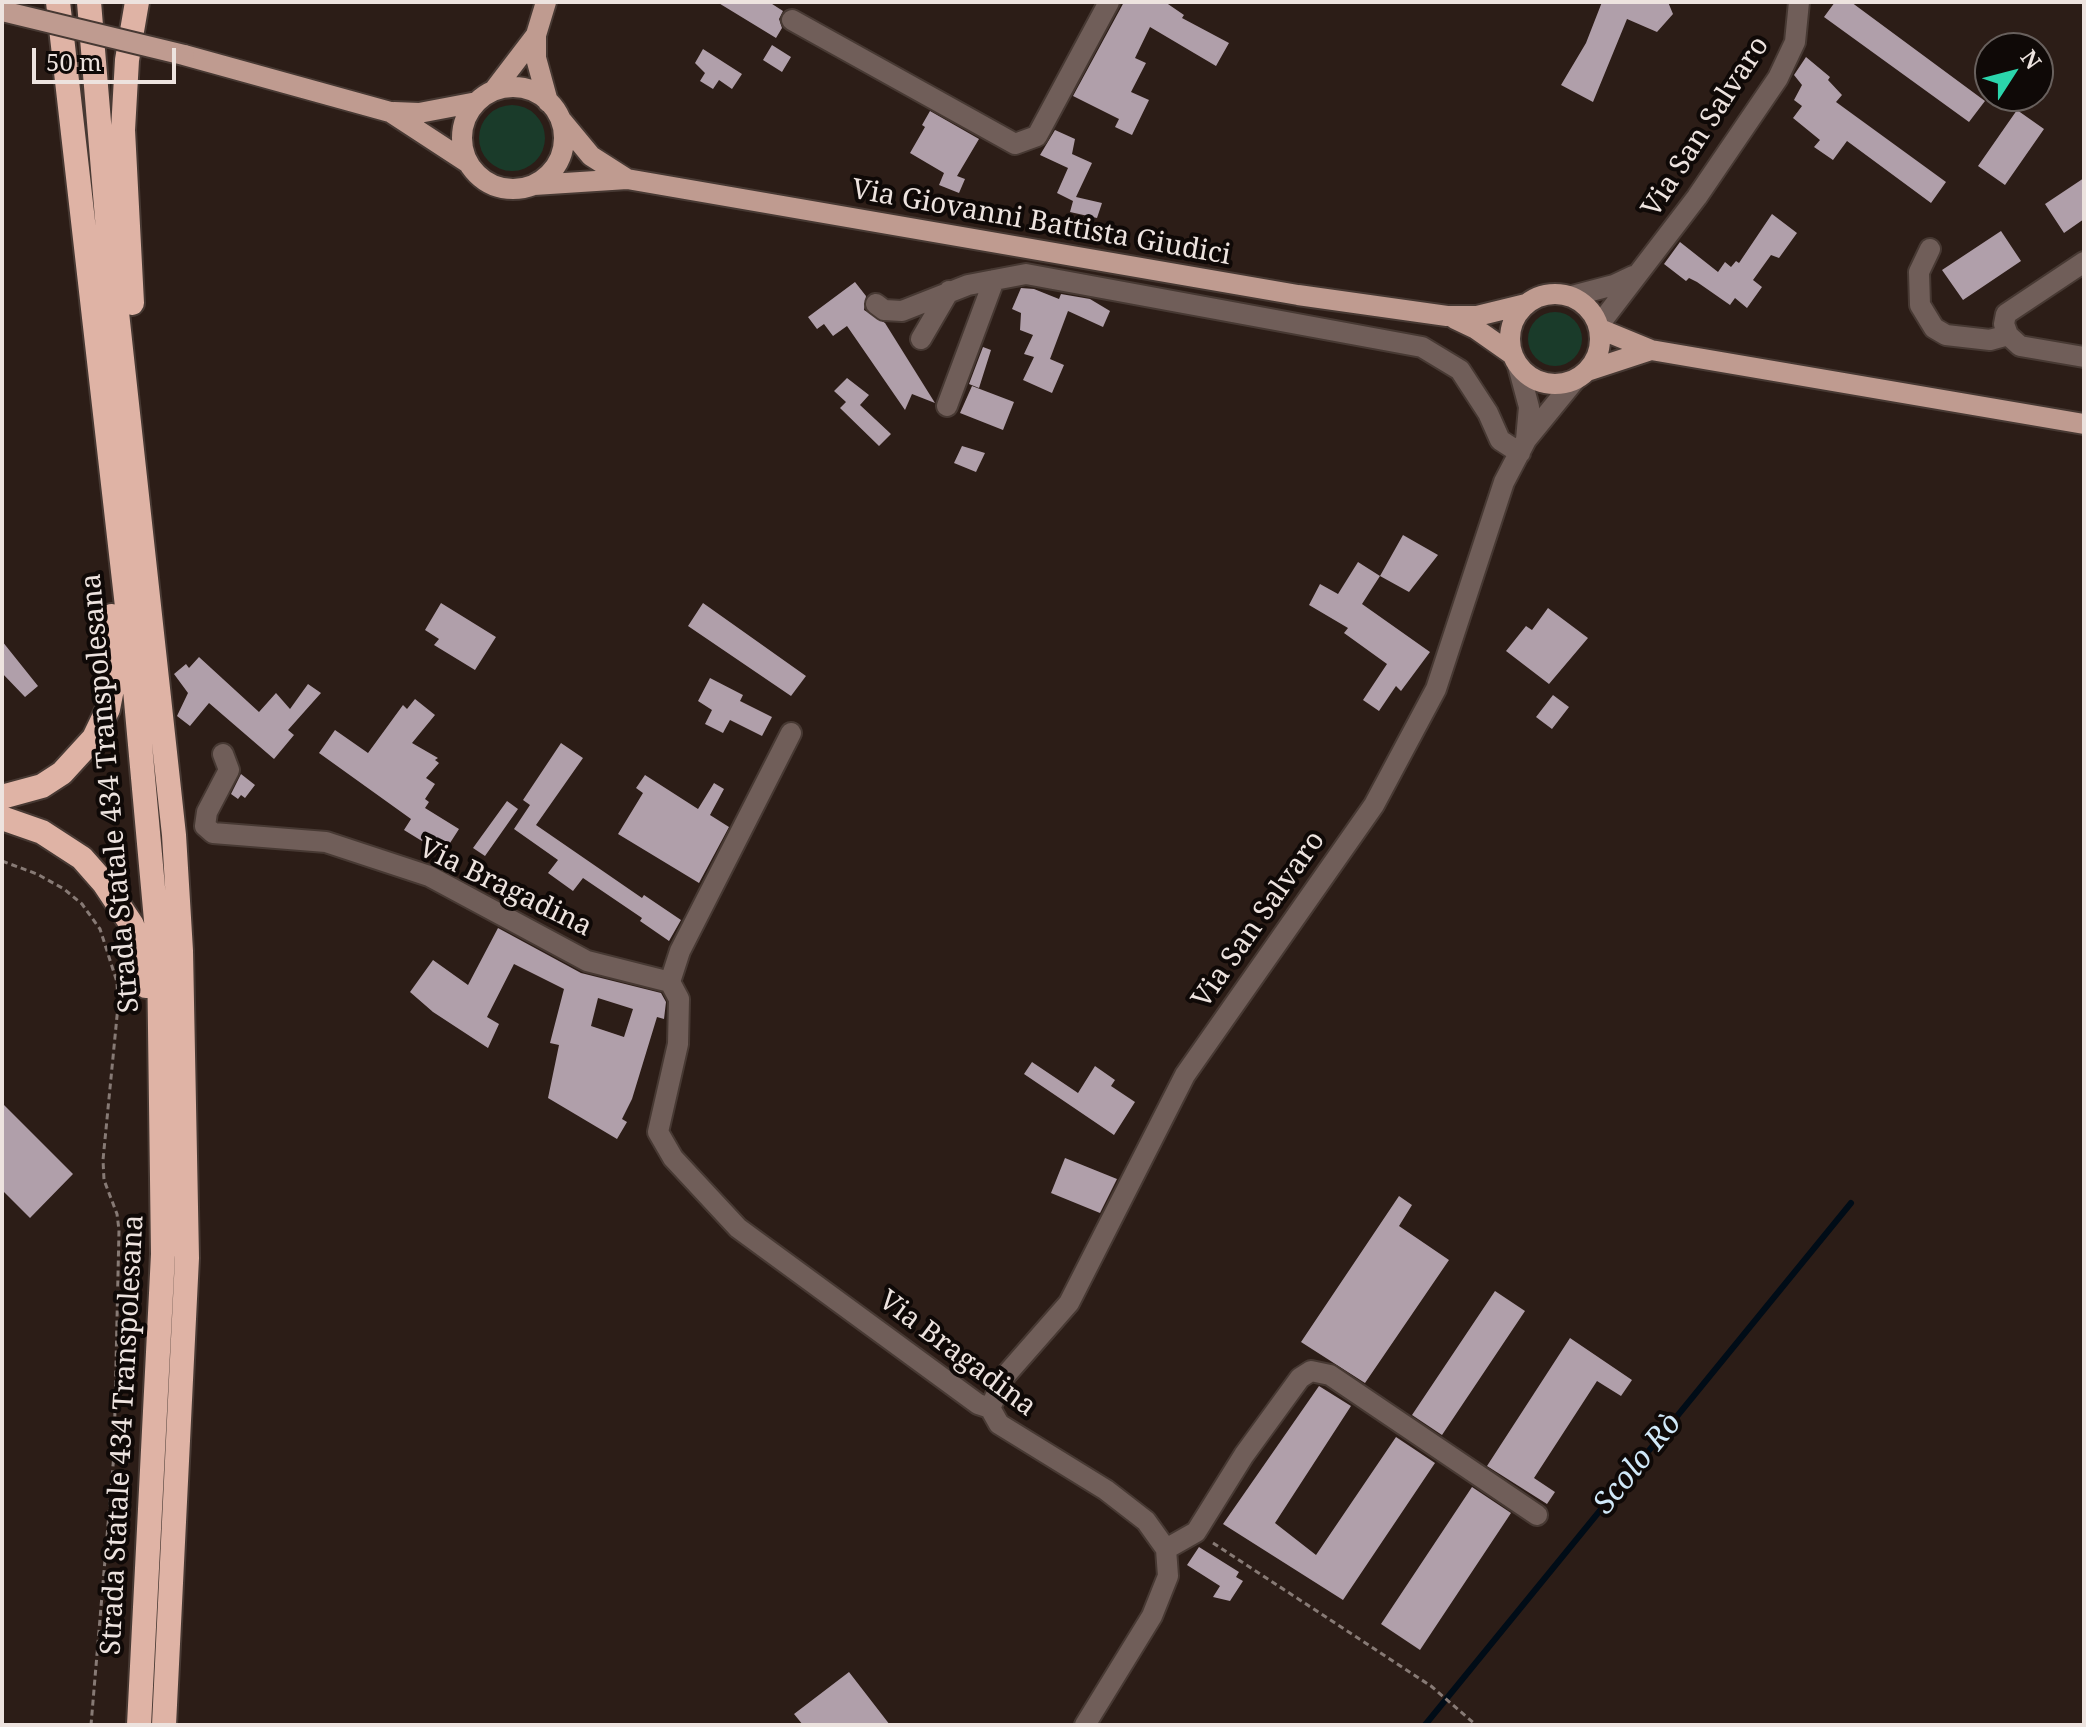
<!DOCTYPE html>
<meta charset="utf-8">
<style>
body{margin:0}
#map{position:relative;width:2086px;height:1727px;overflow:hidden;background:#2c1d17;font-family:"Noto Serif",serif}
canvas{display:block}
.frame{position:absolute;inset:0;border:4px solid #ede3df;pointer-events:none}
.north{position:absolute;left:1974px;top:32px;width:80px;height:80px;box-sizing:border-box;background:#0f0907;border:2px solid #68605d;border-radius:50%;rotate:54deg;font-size:22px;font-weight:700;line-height:32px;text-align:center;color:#ede3df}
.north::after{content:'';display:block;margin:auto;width:28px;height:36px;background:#2bd5ac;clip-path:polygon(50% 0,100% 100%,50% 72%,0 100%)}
.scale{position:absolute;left:32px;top:48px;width:144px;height:36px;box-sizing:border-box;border:4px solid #ede3df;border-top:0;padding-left:10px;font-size:24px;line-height:28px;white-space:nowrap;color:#ede3df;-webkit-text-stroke:6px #0f0907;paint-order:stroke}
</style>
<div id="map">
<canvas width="2086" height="1727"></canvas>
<div class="frame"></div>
<div class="north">N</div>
<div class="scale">50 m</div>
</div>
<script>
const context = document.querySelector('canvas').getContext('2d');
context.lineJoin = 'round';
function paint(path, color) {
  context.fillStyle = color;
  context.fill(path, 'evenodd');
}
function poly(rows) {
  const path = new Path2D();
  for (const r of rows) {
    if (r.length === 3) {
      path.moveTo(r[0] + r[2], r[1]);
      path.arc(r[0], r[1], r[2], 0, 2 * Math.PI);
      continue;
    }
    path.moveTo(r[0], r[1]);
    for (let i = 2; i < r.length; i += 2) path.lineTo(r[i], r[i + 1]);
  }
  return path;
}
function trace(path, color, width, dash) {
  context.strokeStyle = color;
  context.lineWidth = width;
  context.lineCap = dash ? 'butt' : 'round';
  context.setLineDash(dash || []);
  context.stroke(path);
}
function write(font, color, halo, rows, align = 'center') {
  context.font = font + ' "Noto Serif",serif';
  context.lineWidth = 8;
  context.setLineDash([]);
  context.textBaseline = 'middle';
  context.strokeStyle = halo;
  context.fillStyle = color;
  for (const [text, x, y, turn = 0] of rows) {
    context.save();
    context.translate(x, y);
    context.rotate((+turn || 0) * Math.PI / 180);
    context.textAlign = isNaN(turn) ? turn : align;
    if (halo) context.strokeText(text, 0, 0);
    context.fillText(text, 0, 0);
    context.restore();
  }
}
const green = poly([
 [512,138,33],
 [1555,339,27]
]);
const stream = poly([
 [1425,1725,1851,1203]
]);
const building = poly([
 [717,2,769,2,783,11,779,19,782,28,776,38],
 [1124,2,1165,2,1184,15,1182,18,1229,43,1216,66,1150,27,1135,58,1146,63,1131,92,1149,100,1132,135,1115,127,1119,119,1073,96],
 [1602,2,1668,2,1673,14,1657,32,1627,19,1593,102,1561,85,1586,43],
 [1835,2,1851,2,1985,101,1969,122,1824,17],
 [772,45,791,57,782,72,763,60],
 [703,49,742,74,732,89,719,80,713,89,700,81,705,73,695,63],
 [1806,57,1830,77,1828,80,1842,95,1836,102,1946,182,1931,203,1847,141,1833,160,1814,147,1820,140,1793,118,1802,106,1794,100,1802,85,1794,75],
 [2017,110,2044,129,2005,185,1978,166],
 [930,111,979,139,957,176,965,179,959,193,939,185,944,173,910,153,925,127,922,125],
 [1055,130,1075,139,1072,154,1092,163,1076,197,1102,203,1097,218,1070,212,1073,201,1057,193,1068,168,1040,155],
 [2084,178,2084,219,2064,233,2045,204],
 [1772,214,1797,233,1779,258,1771,255,1753,280,1762,287,1747,308,1735,298,1730,305,1697,282,1689,278,1686,281,1664,264,1680,242,1718,272,1725,262,1731,267,1736,261,1739,263],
 [2001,231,2021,261,1963,300,1942,270],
 [855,282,866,296,864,310,885,323,935,403,912,394,905,410,847,326,833,336,824,324,817,329,808,317],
 [1021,288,1034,289,1059,299,1061,294,1090,299,1110,311,1103,327,1068,311,1050,359,1064,365,1052,393,1023,380,1034,357,1024,354,1033,335,1020,330,1021,313,1012,309],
 [983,347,991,350,979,388,969,384],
 [847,378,869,395,860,405,891,434,879,446,840,408,846,402,834,391],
 [972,386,1014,402,1003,430,960,413],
 [962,446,985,453,976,472,954,463],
 [1403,535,1438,555,1409,592,1380,576],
 [1358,562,1380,576,1362,604,1430,652,1401,691,1396,686,1379,711,1363,700,1387,664,1344,633,1348,628,1309,605,1320,584,1338,594],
 [441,603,496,637,475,670,434,645,439,639,425,630],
 [703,603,806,676,791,696,688,626],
 [1548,608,1588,638,1549,684,1506,651,1526,626,1532,630],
 [2,641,38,686,25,697,2,673],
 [199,657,259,712,276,693,290,709,308,684,321,693,288,730,294,735,274,759,209,703,190,726,177,716,188,693,174,674,186,664,189,668],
 [710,678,743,695,740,701,772,717,762,736,730,720,723,733,705,724,712,710,698,701],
 [1553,695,1569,707,1552,729,1536,717],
 [415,699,435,715,412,743,438,758,435,760,439,763,426,778,435,784,425,799,429,802,425,808,459,829,443,854,404,830,411,819,319,753,335,730,368,753,403,705,407,709],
 [561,743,583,758,536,825,642,898,644,895,681,920,669,941,640,921,642,918,583,878,573,891,548,873,558,860,514,829,530,805,523,800],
 [241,774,255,785,245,798,241,795,238,799,231,794],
 [645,775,698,809,714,783,724,789,710,815,729,827,699,883,618,834,643,793,636,788],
 [507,801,518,809,485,856,473,848],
 [498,928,581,973,661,993,666,1002,664,1019,657,1017,632,1099,622,1119,627,1122,617,1139,548,1098,559,1045,550,1043,564,989,514,964,487,1017,499,1024,488,1048,433,1012,410,992,433,960,468,985],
 [598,998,633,1009,624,1037,591,1026],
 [1032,1062,1078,1093,1095,1066,1115,1080,1111,1086,1135,1102,1114,1135,1024,1074],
 [2,1103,73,1174,30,1218,2,1190],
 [1065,1158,1117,1179,1100,1213,1051,1193],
 [1399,1196,1412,1205,1399,1226,1449,1260,1365,1383,1301,1342],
 [1495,1291,1525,1311,1442,1435,1412,1415],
 [1570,1338,1632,1380,1621,1396,1597,1381,1534,1478,1555,1492,1547,1504,1487,1466],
 [1319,1386,1351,1406,1275,1523,1316,1555,1396,1437,1435,1463,1343,1600,1223,1524],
 [1472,1487,1511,1513,1420,1650,1381,1624],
 [1199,1547,1239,1572,1236,1577,1243,1581,1230,1601,1213,1597,1220,1586,1187,1565],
 [849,1672,890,1725,803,1725,794,1714]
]);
const path = poly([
 [2,861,37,874,64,889,82,904,100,929,117,982,118,1006,103,1160,104,1180,117,1214,119,1230,114,1454,91,1725],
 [1213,1543,1431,1686,1476,1725]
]);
const minor = poly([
 [792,20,1015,144,1037,136,1109,2],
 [1930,249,1919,272,1920,305,1934,328,1946,335,1990,340,2008,335,2020,346,2084,357],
 [1572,296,1614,285,1633,276],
 [876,304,884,310,902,311,968,285,1026,274,1422,347,1460,370,1488,413,1500,440,1520,453],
 [1599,325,1697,197,1778,78,1795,42,1799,2],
 [2008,335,2004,324,2006,314,2084,262],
 [921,339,949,291],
 [1518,366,1529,407,1526,440],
 [947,406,994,280],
 [223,754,229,770,207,812,205,826,213,833,326,842,429,876,587,961,670,982,679,999,678,1044,658,1132,673,1158,738,1228,978,1404,990,1408,999,1424,1106,1490,1146,1521,1166,1549,1168,1576,1152,1616,1085,1725],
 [670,982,680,951,791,733],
 [990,1408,1005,1376,1069,1303,1185,1075,1374,805,1436,689,1504,482,1526,440,1575,380],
 [1166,1549,1196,1532,1244,1455,1300,1378,1311,1371,1330,1375,1537,1515]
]);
const major = poly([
 [546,2,536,35,536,58,548,102],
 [184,55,390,112,468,163],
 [513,138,51],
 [494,90,536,35],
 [394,112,419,113,477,102],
 [562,121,591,156,627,179],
 [534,185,627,179,1298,295,1447,316,1477,316,1526,304],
 [1555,339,45],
 [1455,319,1476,329,1513,355],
 [1600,329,1651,350,2084,424],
 [1587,371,1651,350]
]);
const highway = poly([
 [58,2,129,624,159,953,163,1254,139,1725],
 [89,2,108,230,174,835,181,951,187,1258,164,1725],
 [132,303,123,130,127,60,137,2],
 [2,797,42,786,62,773,94,738,108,709,115,674,112,616],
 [2,818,42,832,82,858,104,883,132,925,142,951,146,986]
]);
const majorBridge = poly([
 [2,11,184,55]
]);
const streetNames = [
 ["Via San Salvaro",1706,127,-57],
 ["Via Giovanni Battista Giudici",1041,223,10],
 ["Strada Statale 434 Transpolesana",111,793,-95],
 ["Via Bragadina",505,888,26],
 ["Via San Salvaro",1259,920,-55],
 ["Via Bragadina",957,1354,37],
 ["Strada Statale 434 Transpolesana",123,1435,-87]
];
const waterNames = [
 ["Scolo Rò",1638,1464,-51]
];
paint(green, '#1a3b2a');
trace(stream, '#000c17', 6);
paint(building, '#b09faa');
trace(minor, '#473933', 24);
trace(major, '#473933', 24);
trace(highway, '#473933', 28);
trace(path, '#877a75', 3, [6, 4]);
trace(minor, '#705e59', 20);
trace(major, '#bf9b90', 20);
trace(highway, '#dfb3a5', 24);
trace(majorBridge, '#473933', 24, []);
trace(majorBridge, '#bf9b90', 20);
write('28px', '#ede3df', '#0f0907', streetNames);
write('italic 30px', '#d0e8f8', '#0f0907', waterNames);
</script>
